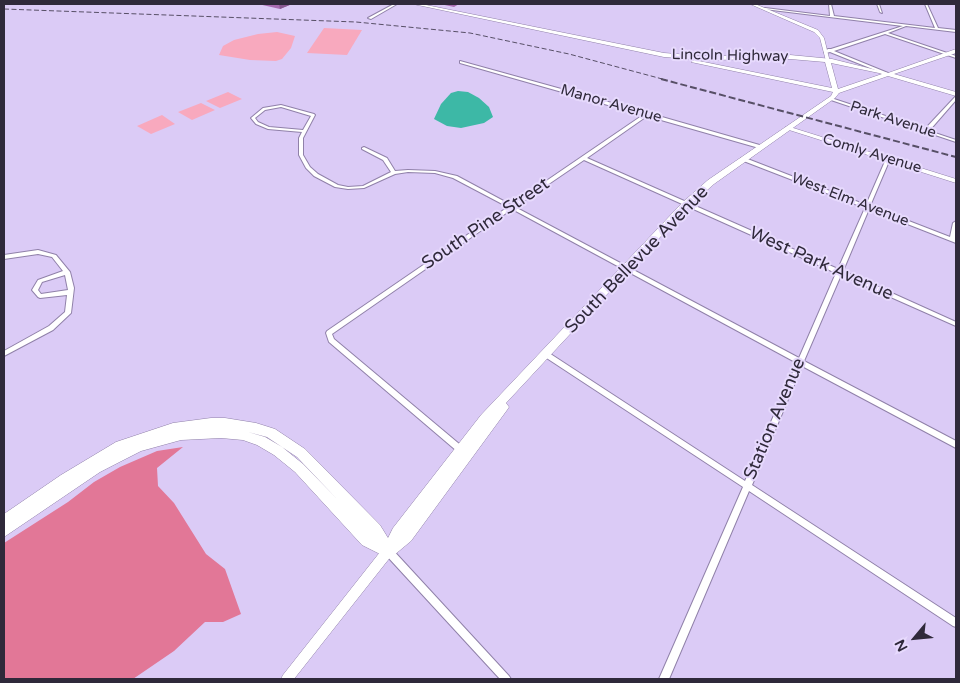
<!DOCTYPE html>
<style>
body{margin:0}
#map{position:relative;width:960px;height:683px;overflow:hidden;background:#dbcbf6;font-family:"Varela Round",sans-serif}
canvas{display:block}
.frame{position:absolute;inset:0;border:5px solid #2f293a;pointer-events:none}
.north{position:absolute;left:890px;top:613px;width:50px;height:50px;-webkit-text-stroke:4px #e7dafd;paint-order:stroke;rotate:242deg;font-size:14px;font-weight:700;line-height:20px;text-align:center;color:#2f293a}
.north::after{content:'';display:block;margin:auto;width:18px;height:22px;background:#2f293a;clip-path:polygon(50% 0,100% 100%,50% 72%,0 100%)}
</style>
<div id="map">
<canvas width="960" height="683"></canvas>
<div class="frame"></div>
<div class="north">N</div>
</div>
<script>
const context = document.querySelector('canvas').getContext('2d');
context.lineJoin = 'round';
function paint(path, color) {
  context.fillStyle = color;
  context.fill(path, 'evenodd');
}
function poly(rows) {
  const path = new Path2D();
  for (const r of rows) {
    path.moveTo(r[0], r[1]);
    for (let i = 2; i < r.length; i += 2) path.lineTo(r[i], r[i + 1]);
  }
  return path;
}
function trace(path, color, width, dash) {
  context.strokeStyle = color;
  context.lineWidth = width;
  context.lineCap = dash ? 'butt' : 'round';
  context.setLineDash(dash || []);
  context.stroke(path);
}
function write(font, color, halo, rows, align = 'center') {
  context.font = font + ' "Varela Round",sans-serif';
  context.lineWidth = 4;
  context.setLineDash([]);
  context.textBaseline = 'middle';
  context.strokeStyle = halo;
  context.fillStyle = color;
  for (const [text, x, y, turn = 0] of rows) {
    context.save();
    context.translate(x, y);
    context.rotate((+turn || 0) * Math.PI / 180);
    context.textAlign = isNaN(turn) ? turn : align;
    if (halo) context.strokeText(text, 0, 0);
    context.fillText(text, 0, 0);
    context.restore();
  }
}
const green = poly([
 [324,28,362,30,347,55,307,53],
 [277,32,295,36,291,48,282,59,276,61,250,60,219,55,223,46,234,40,258,34],
 [228,92,242,99,220,108,206,101],
 [201,103,215,110,192,120,178,112],
 [162,115,175,124,151,134,137,126]
]);
const forest = poly([
 [183,447,157,468,158,486,174,503,206,554,225,569,241,614,223,622,205,622,174,651,133,679,4,679,4,543,68,502,94,482,120,467,157,451]
]);
const water = poly([
 [458,91,468,92,479,98,489,107,493,117,484,123,461,128,447,126,434,119,441,104,451,93]
]);
const minor = poly([
 [394,4,397,4,371,19,368,18,394,4],
 [829,4,831,4,834,16,935,28,925,4,927,4,938,28,956,30,956,32,906,26,888,33,956,56,956,58,885,34,834,51,888,73,885,74,830,52,826,53,824,52,828,49,831,49,903,26,764,9,765,8,830,16,829,4],
 [877,4,879,4,882,13,880,12,877,4],
 [460,61,648,113,763,146,763,148,759,148,647,116,587,158,838,269,865,208,741,160,741,158,745,158,866,205,886,159,890,158,890,159,870,206,950,237,953,223,956,221,956,232,955,239,956,239,956,243,869,209,843,271,956,322,956,326,841,275,804,361,956,441,956,448,802,366,752,485,956,618,956,627,953,626,749,491,669,679,659,679,743,487,545,357,544,355,545,353,549,353,745,481,797,363,512,209,332,334,334,339,464,448,465,450,464,452,461,453,458,452,329,342,326,333,327,331,508,207,453,178,435,173,408,172,395,174,364,188,348,189,335,187,314,176,306,168,299,155,299,138,302,132,268,129,256,124,251,118,263,108,281,105,314,114,315,115,303,138,303,155,310,167,318,174,338,185,348,187,363,186,391,172,383,160,362,149,362,148,364,147,387,158,395,171,408,170,435,171,457,176,511,205,643,115,460,63,460,61],
 [281,107,311,116,303,130,269,127,258,122,255,118,265,110,281,107],
 [584,160,836,273,799,358,515,207,584,160],
 [955,97,956,97,956,100,929,131,956,140,956,142,828,99,831,98,925,129,955,97],
 [38,250,56,255,70,272,74,288,71,313,53,330,4,356,4,351,49,326,65,312,67,295,40,298,38,297,32,290,38,280,63,271,52,257,38,254,4,259,4,255,38,250],
 [65,275,68,290,41,294,38,290,42,282,65,275],
 [388,547,391,548,509,676,511,679,500,679,385,554,384,551,385,548,388,547]
]);
const tertiary = poly([
 [786,127,790,127,956,179,956,183,786,129,786,127],
 [388,546,392,547,393,551,392,555,294,679,281,679,283,675,384,547,388,546]
]);
const secondary = poly([
 [750,4,755,4,818,30,824,38,830,62,826,61,820,38,814,32,750,4]
]);
const primary = poly([
 [413,4,421,4,664,53,702,56,790,55,832,59,888,73,956,49,956,53,894,74,956,92,956,96,888,76,839,93,835,98,714,184,689,206,506,403,509,407,507,410,411,541,393,556,388,558,362,545,295,472,274,455,257,445,243,440,221,438,181,440,141,451,100,472,4,537,4,514,61,475,116,442,173,423,211,418,225,418,256,423,275,429,305,449,380,525,388,538,393,528,481,415,683,202,708,180,831,96,833,92,691,62,694,60,832,88,825,62,790,59,702,60,664,57,413,4],
 [831,63,879,73,882,74,838,89,831,63],
 [248,432,267,437,297,457,338,500,303,464,282,447,265,437,248,432]
]);
const railFar1 = poly([
 [4,9,356,22,470,33,569,54,666,80]
]);
const rail = poly([
 [661,79,956,157]
]);
const wall = poly([
 [258,4,292,4,280,9],
 [440,4,459,4,454,7]
]);
const shadedWall = poly([
 [279,4,292,4,280,9]
]);
const farStreetnames = [
 ["Lincoln Highway",730,56,1],
 ["Manor Avenue",611,104,16],
 ["Park Avenue",893,120,18],
 ["Comly Avenue",872,154,17],
 ["West Elm Avenue",850,200,21]
];
const streetNames = [
 ["South Pine Street",486,224,-34],
 ["South Bellevue Avenue",637,260,-46],
 ["West Park Avenue",821,264,24],
 ["Station Avenue",775,419,-67]
];
paint(green, '#f8a9be');
paint(forest, '#e27797');
paint(water, '#3db8a6');
trace(minor, '#9081a9', 2);
trace(tertiary, '#9081a9', 1);
trace(secondary, '#9081a9', 1);
trace(primary, '#9081a9', 1);
paint(minor, '#fff');
paint(tertiary, '#fff');
paint(secondary, '#fff');
paint(primary, '#fff');
trace(railFar1, '#574f66', 1, [5, 2.5]);
trace(rail, '#574f66', 2, [7, 3]);
paint(wall, '#a86cb1');
paint(shadedWall, '#885890');
write('15px', '#2f293a', '#e7dafd', farStreetnames);
write('18px', '#2f293a', '#e7dafd', streetNames);
</script>
